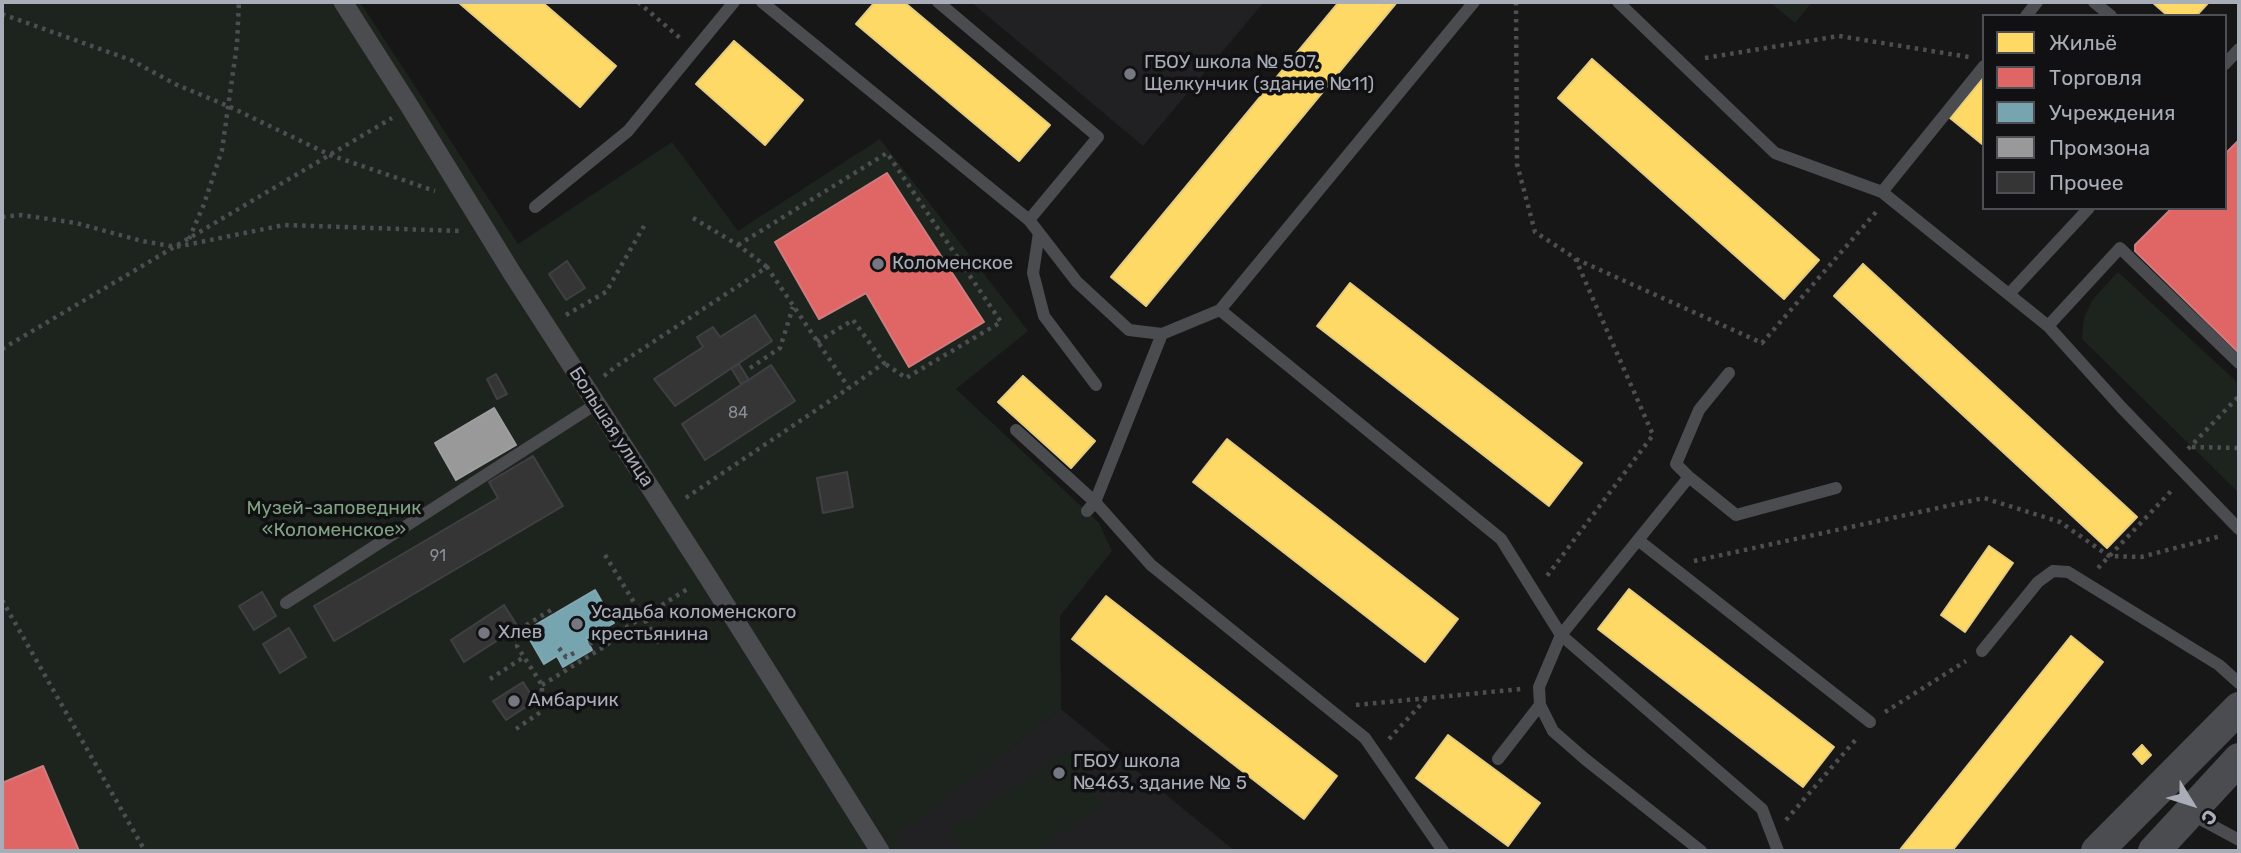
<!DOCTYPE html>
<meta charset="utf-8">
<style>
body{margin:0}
#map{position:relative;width:2241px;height:853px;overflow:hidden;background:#171717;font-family:Rubik,sans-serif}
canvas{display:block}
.frame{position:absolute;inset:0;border:4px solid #a8adb8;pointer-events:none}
.legend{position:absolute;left:1982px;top:14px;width:245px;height:196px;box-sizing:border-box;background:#111113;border:2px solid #4d4f55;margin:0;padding:9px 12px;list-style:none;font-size:21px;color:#a8adb8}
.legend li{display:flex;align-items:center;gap:14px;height:35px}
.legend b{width:35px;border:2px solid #4d4f55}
.north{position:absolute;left:2157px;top:769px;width:70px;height:70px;-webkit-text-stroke:5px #111113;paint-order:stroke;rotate:128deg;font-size:19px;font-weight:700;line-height:28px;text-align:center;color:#a8adb8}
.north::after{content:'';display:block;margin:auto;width:24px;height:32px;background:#a8adb8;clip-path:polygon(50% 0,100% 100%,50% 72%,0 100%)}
</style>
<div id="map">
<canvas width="2241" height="853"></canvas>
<div class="frame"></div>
<ul class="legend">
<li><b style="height:19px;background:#ffd966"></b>Жильё</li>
<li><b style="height:19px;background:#e06666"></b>Торговля</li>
<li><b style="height:19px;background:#76a5af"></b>Учреждения</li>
<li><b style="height:19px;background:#999"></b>Промзона</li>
<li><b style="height:19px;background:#353536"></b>Прочее</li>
</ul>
<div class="north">С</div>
</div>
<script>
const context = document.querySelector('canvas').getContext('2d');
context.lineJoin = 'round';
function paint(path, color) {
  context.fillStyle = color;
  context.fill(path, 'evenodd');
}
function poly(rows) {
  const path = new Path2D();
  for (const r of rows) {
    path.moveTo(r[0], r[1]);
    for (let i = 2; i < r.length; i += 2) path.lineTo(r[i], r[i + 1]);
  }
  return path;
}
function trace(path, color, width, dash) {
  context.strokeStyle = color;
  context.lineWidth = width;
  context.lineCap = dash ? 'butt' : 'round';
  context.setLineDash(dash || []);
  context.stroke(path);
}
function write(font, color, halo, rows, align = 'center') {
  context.font = font + ' Rubik,sans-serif';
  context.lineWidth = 7;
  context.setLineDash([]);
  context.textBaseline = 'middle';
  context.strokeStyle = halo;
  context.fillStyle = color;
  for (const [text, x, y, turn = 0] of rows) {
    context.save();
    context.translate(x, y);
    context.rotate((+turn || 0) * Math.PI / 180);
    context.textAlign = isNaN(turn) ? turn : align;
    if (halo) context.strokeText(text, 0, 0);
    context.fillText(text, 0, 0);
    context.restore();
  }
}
const built = poly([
 [971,2,1264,2,1143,146],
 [1061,709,1235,851,904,851,895,837]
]);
const green = poly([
 [2,2,360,2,518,244,672,142,738,231,880,139,1028,331,956,389,1099,523,1112,551,1060,616,1061,709,896,837,904,851,2,851],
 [1770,2,1812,2,1795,23],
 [2118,272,2239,384,2239,493,2082,339,2084,318,2093,299],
 [1068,751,1104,806,1035,851,962,851,948,830]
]);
const homes = poly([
 [458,2,542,2,616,66,580,107,458,2],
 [875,2,904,2,1050,125,1019,161,856,24,875,2],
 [1339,2,1397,2,1146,306,1111,277,1339,2],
 [2152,2,2209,2,2196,16,2168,16,2152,2],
 [734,41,803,100,765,145,696,84,734,41],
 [1592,59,1819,260,1784,299,1558,98,1592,59],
 [1984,77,1984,141,1982,144,1950,118,1984,77],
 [1863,264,2137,517,2107,548,1834,296,1863,264],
 [1350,283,1582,463,1549,506,1317,326,1350,283],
 [1023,376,1095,441,1071,468,998,402,1023,376],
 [1227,439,1458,619,1425,662,1193,482,1227,439],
 [1989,546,2013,563,1965,632,1941,615,1989,546],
 [1629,589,1834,747,1803,787,1598,629,1629,589],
 [1106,596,1337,776,1304,819,1072,639,1106,596],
 [2071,636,2103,662,1952,851,1899,851,2071,636],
 [1448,735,1540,803,1508,846,1416,778,1448,735],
 [2142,745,2151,755,2142,764,2133,754,2142,745]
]);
const shops = poly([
 [2239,140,2239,353,2135,251,2135,245,2172,208,2225,208,2225,154,2239,140],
 [887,173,984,322,909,367,866,293,819,319,775,242,887,173],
 [43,766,79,851,2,851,2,783,43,766]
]);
const public = poly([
 [595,590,614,623,586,639,592,650,563,667,557,656,544,664,525,631,595,590]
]);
const industry = poly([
 [494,408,516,445,456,480,435,443,494,408]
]);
const building = poly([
 [567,261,585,288,566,300,549,274,567,261],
 [755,315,772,341,675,406,654,379,703,347,697,337,713,327,720,337,755,315],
 [739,364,749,380,741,384,731,368,739,364],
 [771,365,795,401,705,460,682,424,771,365],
 [496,374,507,394,497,399,487,379,496,374],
 [533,456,563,506,334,641,314,606,498,498,489,482,533,456],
 [847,472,853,507,823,513,817,478,847,472],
 [262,592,276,616,254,630,239,606,262,592],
 [504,605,518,627,464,662,451,640,504,605],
 [289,628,306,657,280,673,263,644,289,628],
 [523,682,535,701,506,720,493,701,523,682]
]);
const path = poly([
 [638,2,680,38],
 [1516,2,1517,164,1535,232,1575,258,1653,435,1547,576],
 [2,14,131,60,175,84,228,106,330,155,435,191],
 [1705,58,1839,36,1969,57],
 [2,217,21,215,76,223,142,241,176,247,284,225,460,231],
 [693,218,738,245,767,267],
 [189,239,204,204,222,150,237,44,239,2],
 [738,245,887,153,1001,322,906,378,884,363],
 [1576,259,1762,343,1877,211],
 [566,315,606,292,644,226],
 [817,342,853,320,884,363,849,388],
 [2,349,392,118],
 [750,368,780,348,793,307],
 [604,376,615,367,767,267,849,388,684,499],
 [2192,447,2239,448],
 [2188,449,2239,396],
 [605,555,659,643],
 [1694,561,1984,498,2060,522,2109,556,2141,557,2221,536],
 [2098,568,2174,488],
 [2,600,145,851],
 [589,644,615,633],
 [559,648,566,657,578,651],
 [490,679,524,657],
 [542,685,607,645,619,632,689,588],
 [1356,705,1521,689],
 [1885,712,1966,661],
 [516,729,542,711,542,685,517,646,523,627,551,610,554,614],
 [1389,739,1426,699],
 [1786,820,1858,737]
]);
const service = poly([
 [762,2,1029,220,1077,282,1129,330,1162,334,1220,310],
 [938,2,1098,137,1029,220],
 [1474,2,1220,310,1501,539,1561,635,1689,477],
 [1618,2,1775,153,1882,192,2048,326],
 [2094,2,2111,16],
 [2026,16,2037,2],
 [2225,64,2239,49],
 [1882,192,1984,66],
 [535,207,628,131,734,2],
 [1039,233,1033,273,1044,316,1096,385],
 [2009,294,2089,208],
 [2239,363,2120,248,2048,326,2122,408,2239,529],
 [1729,373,1699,410,1676,464,1689,477,1736,515,1836,488],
 [1016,430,1095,502,1151,565,1365,738,1443,851],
 [1087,511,1095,502,1162,334],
 [1638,540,1870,722],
 [286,603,596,404],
 [1982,651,2038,582,2053,571,2068,572,2219,665,2239,683],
 [1498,759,1540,705],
 [2191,814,2239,840],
 [1701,851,1585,759,1553,731,1540,705,1539,687,1561,635,1762,809,1778,851]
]);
const pedestrian = poly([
 [343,2,410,107,512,273,708,577,880,851]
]);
const tertiary = poly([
 [2097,851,2239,708],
 [2154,851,2239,759]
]);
const markers = [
 [1130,74,7,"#757880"],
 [878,264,7,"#757880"],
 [577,624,7,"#757880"],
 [484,633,7,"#757880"],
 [514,701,7,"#757880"],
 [1059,773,7,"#757880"]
];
const numberNames = [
 ["84",738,413],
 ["91",438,556]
];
const poiNames = [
 ["ГБОУ школа № 507,",1144,63],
 ["Щелкунчик (здание №11)",1144,85],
 ["Коломенское",892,264],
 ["Усадьба коломенского",591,613],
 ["крестьянина",591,635],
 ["Хлев",498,633],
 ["Амбарчик",528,701],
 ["ГБОУ школа",1073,762],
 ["№463, здание № 5",1073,784]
];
const streetNames = [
 ["Большая улица",611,427,57]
];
const parkNames = [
 ["Музей-заповедник",334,509],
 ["«Коломенское»",334,531]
];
paint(built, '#212123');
paint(green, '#1d241e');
paint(homes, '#ffd966');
trace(homes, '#e5cc7f', 2);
paint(shops, '#e06666');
trace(shops, '#cf7b7f', 2);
paint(public, '#76a5af');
trace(public, '#85a7b2', 2);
paint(industry, '#999');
trace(industry, '#9e9fa2', 2);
paint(building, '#353536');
trace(building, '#3f4043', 2);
trace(path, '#4d4e52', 4.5, [3.5, 5]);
trace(service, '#4b4c50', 12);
trace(pedestrian, '#4b4c50', 19);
trace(tertiary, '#4b4c50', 32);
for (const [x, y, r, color] of markers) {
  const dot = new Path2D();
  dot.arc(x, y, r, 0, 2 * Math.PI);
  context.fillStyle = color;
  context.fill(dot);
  trace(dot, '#111113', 2.5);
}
write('16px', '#8b8f98', null, numberNames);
write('19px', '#a8adb8', '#111113', poiNames, 'left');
write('19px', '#a8adb8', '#111113', streetNames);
write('19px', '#7fa381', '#111113', parkNames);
</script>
